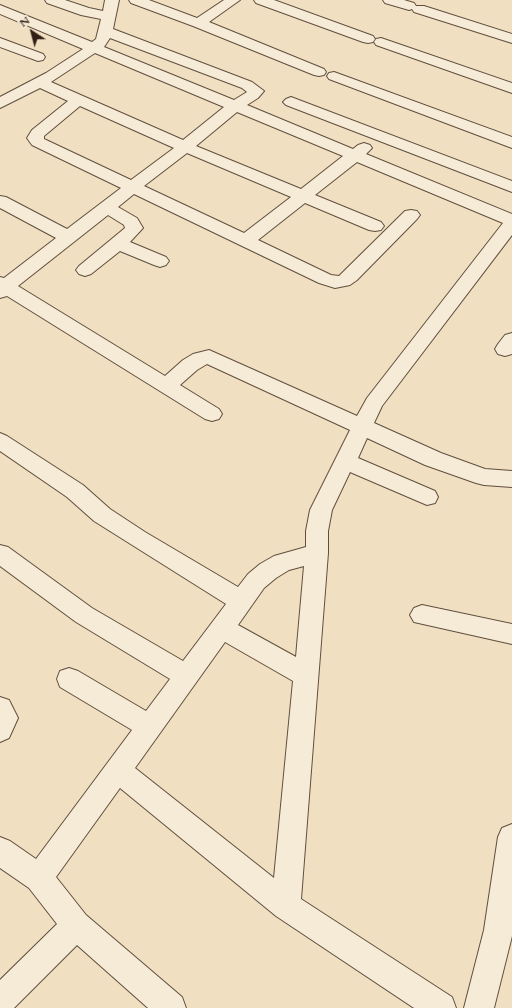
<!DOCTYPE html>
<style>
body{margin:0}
#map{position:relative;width:512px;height:1008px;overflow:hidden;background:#f0e0c1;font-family:Cardo,serif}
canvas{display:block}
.north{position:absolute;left:12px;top:12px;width:40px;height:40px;-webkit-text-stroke:3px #f5ebd7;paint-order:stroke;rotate:324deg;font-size:11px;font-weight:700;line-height:16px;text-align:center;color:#311d13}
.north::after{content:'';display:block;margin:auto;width:14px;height:18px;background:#311d13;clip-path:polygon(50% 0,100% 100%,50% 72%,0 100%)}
</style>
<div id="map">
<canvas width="512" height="1008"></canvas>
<div class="north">N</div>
</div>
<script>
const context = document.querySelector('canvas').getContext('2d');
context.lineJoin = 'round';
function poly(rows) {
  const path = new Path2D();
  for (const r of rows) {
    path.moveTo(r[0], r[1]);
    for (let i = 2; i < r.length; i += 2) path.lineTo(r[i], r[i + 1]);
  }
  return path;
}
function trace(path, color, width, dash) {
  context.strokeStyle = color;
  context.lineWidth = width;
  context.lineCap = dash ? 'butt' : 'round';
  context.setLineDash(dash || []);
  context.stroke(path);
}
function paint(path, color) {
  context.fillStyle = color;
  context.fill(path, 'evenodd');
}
const minor = poly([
 [45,0,65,0,89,8,103,11,105,0,119,0,113,29,252,82,264,91,258,98,247,105,353,149,358,145,364,143,370,145,372,148,366,154,512,214,512,235,382,406,374,423,441,453,485,469,512,471,512,487,484,485,476,483,425,465,367,438,358,458,435,491,438,497,435,503,427,505,350,472,332,510,328,531,328,553,301,899,452,997,456,1008,414,1008,276,916,120,788,56,877,86,915,182,997,186,1008,148,1008,77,945,14,1008,0,1008,0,980,57,924,29,888,0,868,0,837,10,841,36,859,132,730,60,687,57,679,60,671,69,668,78,671,146,711,170,679,76,622,0,566,0,545,8,547,92,608,183,661,226,604,94,521,67,497,0,451,0,433,7,436,83,485,110,509,145,532,238,587,248,574,260,564,274,556,306,547,306,531,310,510,350,430,207,364,197,370,180,385,219,409,222,414,219,419,212,421,205,419,7,296,0,298,0,277,4,278,56,238,0,208,0,196,6,197,67,229,121,188,32,145,27,138,32,130,68,101,40,88,0,108,0,97,46,73,83,49,0,14,0,5,92,42,96,39,101,19,81,15,47,3,45,0],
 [110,38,242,88,247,92,234,100,104,47,110,38],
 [95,53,224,107,183,140,51,82,95,53],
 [80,106,174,148,131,180,44,139,44,136,80,106],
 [237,112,343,156,301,189,196,146,237,112],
 [187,153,291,197,244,233,144,186,187,153],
 [357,162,503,223,367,398,357,416,209,350,193,354,183,360,165,376,18,286,108,215,124,225,125,228,79,266,76,270,79,274,85,276,91,274,120,251,154,265,160,267,166,265,169,261,166,257,130,242,143,228,137,218,118,207,134,194,319,283,335,288,350,285,357,280,417,219,420,215,417,211,411,210,405,211,339,276,331,275,258,240,305,203,369,230,375,231,381,230,384,226,381,222,315,195,357,162],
 [304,566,296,657,238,625,264,588,276,578,289,570,304,566],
 [225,642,293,681,274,878,135,768,225,642],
 [129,0,149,0,197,18,224,0,240,0,209,22,324,69,326,72,324,75,319,76,314,75,193,26,131,3,129,0],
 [254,0,274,0,373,36,375,39,373,42,368,43,363,42,256,3,254,0],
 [383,0,404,0,414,3,416,6,424,6,512,34,512,43,414,12,412,9,409,10,385,3,383,0],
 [0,38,43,54,45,57,43,60,38,61,0,47,0,38],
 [381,38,512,83,512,93,376,45,374,42,376,39,381,38],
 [334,72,512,137,512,148,329,79,327,76,329,73,334,72],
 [291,97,512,181,512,192,286,105,283,102,286,99,291,97],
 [512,333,512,354,505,356,498,354,495,349,498,344,505,335,512,333],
 [422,605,512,624,512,644,414,622,410,615,414,608,422,605],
 [0,697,9,700,18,718,9,738,0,742,0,697],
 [512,824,512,936,494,1008,464,1008,484,930,498,837,502,828,512,824]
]);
trace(minor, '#614e3e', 2);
paint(minor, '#f5ebd7');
</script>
